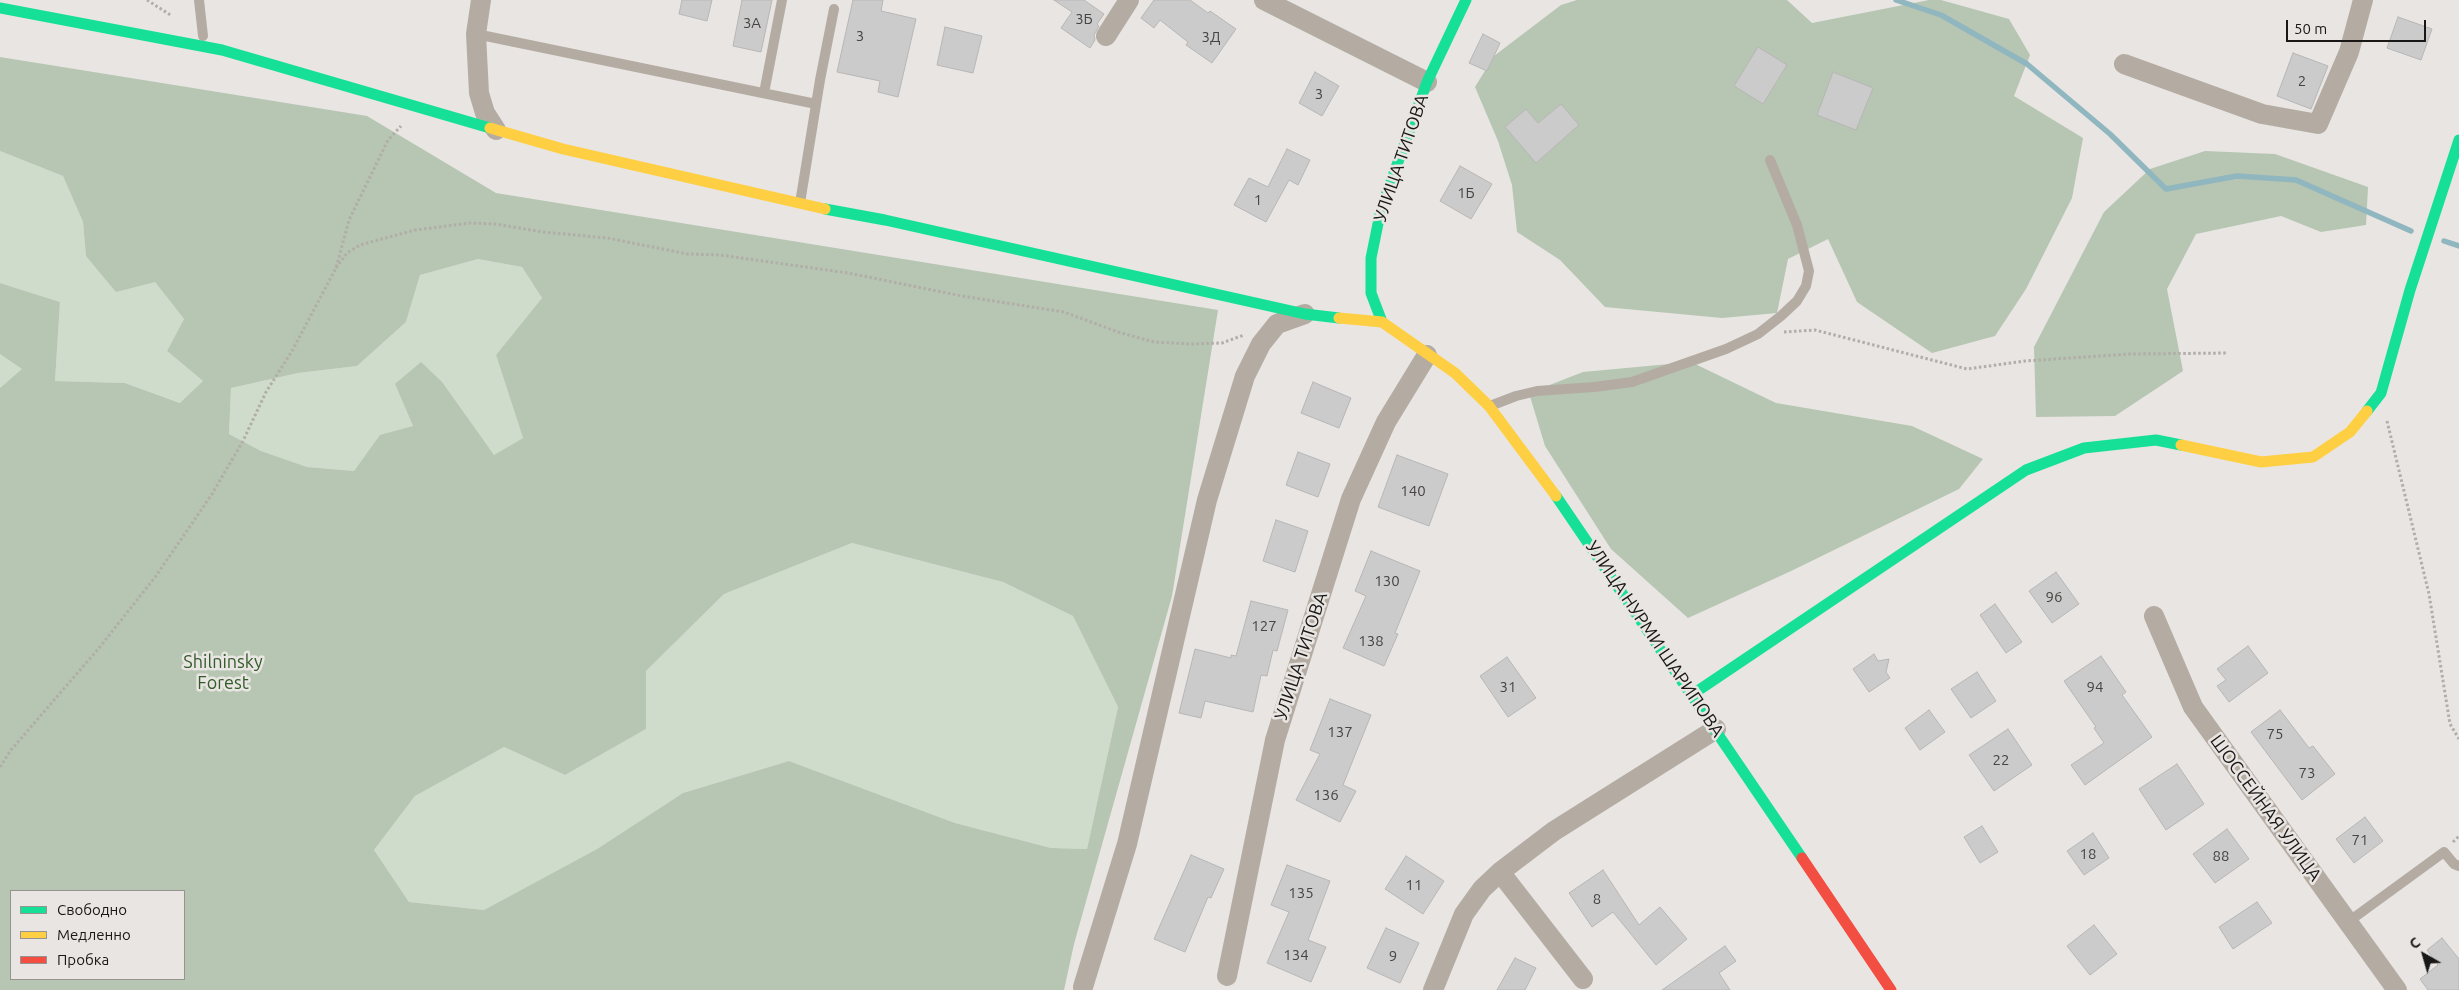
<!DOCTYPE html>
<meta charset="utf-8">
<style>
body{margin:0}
#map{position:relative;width:2459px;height:990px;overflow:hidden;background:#e8e5e3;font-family:Ubuntu,sans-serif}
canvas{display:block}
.legend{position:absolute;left:10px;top:890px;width:175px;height:90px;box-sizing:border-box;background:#e9e5e2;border:1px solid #969391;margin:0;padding:6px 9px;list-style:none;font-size:15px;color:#191817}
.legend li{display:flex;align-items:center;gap:10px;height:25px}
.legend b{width:25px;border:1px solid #969391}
.north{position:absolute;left:2399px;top:930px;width:50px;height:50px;-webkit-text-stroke:4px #e9e5e2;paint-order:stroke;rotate:322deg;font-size:14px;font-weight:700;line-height:20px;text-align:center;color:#191817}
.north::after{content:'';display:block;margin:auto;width:18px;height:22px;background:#191817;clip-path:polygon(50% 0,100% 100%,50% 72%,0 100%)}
.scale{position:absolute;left:2286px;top:20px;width:140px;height:22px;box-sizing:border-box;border:2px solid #191817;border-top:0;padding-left:6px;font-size:15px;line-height:18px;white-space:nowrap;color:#191817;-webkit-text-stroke:4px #e9e5e2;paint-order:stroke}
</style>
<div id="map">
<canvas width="2459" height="990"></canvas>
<ul class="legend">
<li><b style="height:6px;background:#16e098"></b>Свободно</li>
<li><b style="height:6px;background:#ffcf43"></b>Медленно</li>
<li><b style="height:6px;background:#f24e42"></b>Пробка</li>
</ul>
<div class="north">С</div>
<div class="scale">50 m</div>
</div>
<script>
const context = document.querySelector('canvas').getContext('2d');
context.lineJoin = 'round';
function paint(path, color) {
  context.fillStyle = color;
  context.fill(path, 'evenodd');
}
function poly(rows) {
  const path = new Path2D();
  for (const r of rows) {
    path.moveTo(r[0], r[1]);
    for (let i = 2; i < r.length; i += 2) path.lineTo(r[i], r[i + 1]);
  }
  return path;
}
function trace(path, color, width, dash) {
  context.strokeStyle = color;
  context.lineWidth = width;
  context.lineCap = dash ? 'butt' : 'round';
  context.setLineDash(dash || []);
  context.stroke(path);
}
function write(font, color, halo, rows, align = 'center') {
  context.font = font + ' Ubuntu,sans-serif';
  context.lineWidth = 5;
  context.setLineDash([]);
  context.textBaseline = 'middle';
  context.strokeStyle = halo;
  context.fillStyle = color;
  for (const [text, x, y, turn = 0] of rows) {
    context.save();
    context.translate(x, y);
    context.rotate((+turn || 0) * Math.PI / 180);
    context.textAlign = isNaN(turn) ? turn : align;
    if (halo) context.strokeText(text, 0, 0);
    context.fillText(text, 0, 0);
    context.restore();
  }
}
const green = poly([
 [0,151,63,176,83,222,86,256,155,282,184,319,167,351,203,381,181,403,125,383,55,381,60,302,0,283],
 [478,259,522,267,542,298,496,355,523,438,494,455,474,429,395,384,413,426,380,436,354,471,307,467,261,451,229,434,231,388,298,373,357,366,406,322,420,275],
 [0,354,23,369,0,388],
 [852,543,1003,582,1073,616,1118,707,1087,849,1051,848,955,823,789,761,683,793,597,849,484,910,409,902,374,850,415,796,504,747,565,775,646,729,646,671,724,594]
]);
const forest = poly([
 [1577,0,1787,0,1812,23,1929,0,1941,0,2009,19,2030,55,2014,96,2083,138,2072,198,2026,289,1995,336,1932,353,1857,302,1828,239,1788,259,1777,313,1722,318,1605,307,1560,260,1517,232,1512,185,1498,141,1475,87,1494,56,1561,5],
 [0,57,367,116,496,193,1218,310,1172,596,1074,944,1064,990,0,990,0,388,22,369,0,354,0,283,60,302,55,381,125,383,180,403,203,381,167,351,184,319,155,282,116,292,86,256,83,222,63,176,0,151],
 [478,259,522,267,542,298,496,355,523,438,494,455,442,382,421,362,395,384,413,426,380,435,354,471,307,467,261,451,229,434,231,388,298,373,357,366,406,322,420,275],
 [852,543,1003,582,1073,616,1118,707,1087,849,1051,848,955,823,789,761,683,793,597,849,484,910,409,902,374,850,415,796,504,747,565,775,646,729,646,671,724,594],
 [11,891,184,891,184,979,11,979],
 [2205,151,2275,154,2368,187,2366,225,2321,232,2281,216,2196,234,2167,289,2183,371,2115,416,2036,417,2034,347,2104,212,2150,169],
 [1691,362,1776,403,1912,426,1983,459,1959,489,1789,572,1688,618,1611,549,1545,446,1529,393,1583,372]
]);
const stream = poly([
 [1896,0,1941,15,2027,64,2110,134,2166,189,2237,176,2296,180,2411,231],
 [2444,241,2459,246]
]);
const building = poly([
 [682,0,712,0,707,21,679,14,682,0],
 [742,0,772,0,761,52,733,46,742,0],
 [853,0,883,0,881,11,916,19,898,97,878,92,880,81,837,72,853,0],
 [1054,0,1084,0,1104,14,1097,24,1099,26,1094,35,1095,40,1090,48,1061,28,1072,12,1054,0],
 [1154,0,1190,0,1208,13,1210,11,1236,29,1212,63,1186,45,1188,42,1160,20,1154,28,1141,18,1154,0],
 [2398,17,2432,29,2421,60,2387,48,2398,17],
 [945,27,982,36,973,73,937,65,945,27],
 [1483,34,1500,43,1487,71,1469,63,1483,34],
 [1758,47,1787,65,1763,104,1734,86,1758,47],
 [2293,53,2328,66,2311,109,2277,96,2293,53],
 [1315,72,1339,86,1322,116,1299,103,1315,72],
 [1833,72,1873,88,1856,130,1817,115,1833,72],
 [1561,104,1579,125,1536,163,1505,127,1526,109,1538,123,1561,104],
 [1287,149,1310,160,1298,185,1289,180,1266,222,1234,205,1249,178,1268,187,1287,149],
 [1460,166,1492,184,1471,219,1440,201,1460,166],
 [1313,382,1351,398,1339,428,1301,413,1313,382],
 [1298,452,1330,464,1318,497,1286,485,1298,452],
 [1397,455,1448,474,1429,526,1378,507,1397,455],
 [1276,520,1308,531,1295,572,1263,561,1276,520],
 [1371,551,1420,571,1395,633,1398,634,1384,666,1343,648,1366,596,1355,591,1371,551],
 [2056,572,2079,604,2052,623,2029,591,2056,572],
 [1251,601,1288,610,1277,651,1273,650,1267,676,1261,675,1253,712,1205,701,1201,718,1179,713,1195,649,1231,658,1231,655,1236,656,1251,601],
 [1995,604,2022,642,2006,653,1980,615,1995,604],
 [2248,646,2268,673,2229,702,2217,686,2226,680,2217,669,2248,646],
 [1874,654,1878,661,1889,659,1886,672,1890,678,1869,692,1853,669,1874,654],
 [2101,656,2126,692,2122,695,2152,737,2085,785,2071,765,2104,743,2094,728,2096,727,2064,681,2101,656],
 [1507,657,1536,698,1508,717,1480,676,1507,657],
 [1977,672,1996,701,1971,718,1951,689,1977,672],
 [1330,699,1371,715,1343,785,1356,791,1340,822,1296,800,1320,754,1310,750,1330,699],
 [1929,710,1945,732,1920,750,1905,728,1929,710],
 [2280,710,2309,748,2313,746,2335,774,2302,800,2251,732,2280,710],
 [2008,729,2032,765,1994,791,1969,755,2008,729],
 [2177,764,2204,804,2166,830,2139,789,2177,764],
 [2365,817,2383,841,2354,863,2336,839,2365,817],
 [1982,826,1998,852,1980,863,1964,837,1982,826],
 [2227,829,2249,859,2215,883,2193,854,2227,829],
 [2093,833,2109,858,2084,875,2067,851,2093,833],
 [1191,855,1224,869,1211,898,1208,897,1185,952,1154,939,1191,855],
 [1406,856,1444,881,1423,914,1385,889,1406,856],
 [1287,865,1330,881,1308,940,1326,947,1311,982,1267,963,1289,912,1271,905,1287,865],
 [1603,870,1639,925,1660,907,1687,939,1656,965,1613,912,1592,927,1569,893,1603,870],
 [2257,902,2272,923,2233,949,2219,927,2257,902],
 [2094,925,2117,954,2090,975,2067,946,2094,925],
 [1386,928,1419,943,1400,983,1367,968,1386,928],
 [2442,938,2459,959,2459,990,2428,990,2420,979,2438,965,2427,950,2442,938],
 [1725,946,1736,961,1719,973,1730,990,1662,990,1725,946],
 [1515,958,1536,968,1525,990,1497,990,1515,958]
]);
const path = poly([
 [147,0,172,16],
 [336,268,347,253,360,245,415,230,470,223,495,224,543,232,607,238,688,254,720,255,848,273,962,296,1064,312,1118,332,1154,342,1191,344,1222,343,1244,335],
 [1784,332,1815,330,1967,369,2025,361,2130,354,2228,353],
 [2387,421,2429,594,2450,724,2459,739],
 [0,767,11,750,99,648,156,576,212,494,243,441,266,392,292,351,336,268,349,220,388,140,401,126],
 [2453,842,2459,836]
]);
const lane = poly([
 [199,0,203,36],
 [476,34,816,104],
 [764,93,782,0],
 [800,203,820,80,834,9],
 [1490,406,1516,396,1537,391,1594,387,1632,382,1726,349,1758,334,1781,316,1797,301,1806,286,1809,271,1797,225,1770,160],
 [2348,922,2444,852,2454,864,2459,866]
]);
const street = poly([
 [481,0,476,34,479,93,485,113,496,130],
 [1264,0,1427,82],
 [1106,36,1129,0],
 [2124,64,2262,114,2318,124,2349,52,2363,0],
 [2154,616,2193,707,2397,990],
 [1500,872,1583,979],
 [1227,976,1275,740,1351,499,1386,422,1427,355],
 [1083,987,1127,844,1207,500,1245,376,1261,344,1277,324,1305,314],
 [1433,990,1464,914,1482,889,1500,872,1554,831,1716,729]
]);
const fast = poly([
 [0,8,222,50,490,128],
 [825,209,885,220,1305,314,1339,318],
 [1382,322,1371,293,1371,258,1381,209,1427,82,1466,0],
 [2367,411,2381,393,2410,290,2459,140],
 [1556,496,1802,858],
 [1693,694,2026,470,2084,448,2156,440,2181,445]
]);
const slow = poly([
 [490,128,563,149,825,209],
 [1339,318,1382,322,1455,373,1489,406,1556,496],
 [2181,445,2261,462,2313,457,2350,432,2367,411]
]);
const jam = poly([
 [1802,858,1891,990]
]);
const numberNames = [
 ["3Б",1084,19],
 ["3А",752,23],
 ["3",860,36],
 ["3Д",1211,37],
 ["2",2302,81],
 ["3",1319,94],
 ["1Б",1466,193],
 ["1",1258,200],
 ["140",1413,491],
 ["130",1387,581],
 ["96",2054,597],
 ["127",1264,626],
 ["138",1371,641],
 ["31",1508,687],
 ["94",2095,687],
 ["137",1340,732],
 ["75",2275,734],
 ["22",2001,760],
 ["73",2307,773],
 ["136",1326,795],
 ["71",2360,840],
 ["18",2088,854],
 ["88",2221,856],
 ["11",1414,885],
 ["135",1301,893],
 ["8",1597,899],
 ["134",1296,955],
 ["9",1393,956]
];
const streetNames = [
 ["УЛИЦА ТИТОВА",1401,158,-71],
 ["УЛИЦА НУРМИ ШАРИПОВА",1655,639,56],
 ["УЛИЦА ТИТОВА",1301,656,-72],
 ["ШОССЕЙНАЯ УЛИЦА",2266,808,54]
];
const parkNames = [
 ["Shilninsky",223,662],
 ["Forest",223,683]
];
paint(green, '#cfdbcb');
paint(forest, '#b6c6b2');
trace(stream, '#90b6bf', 5.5);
paint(building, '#cccbcb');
trace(building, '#b7b6b6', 1);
trace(path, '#b1ada8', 3, [2.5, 2.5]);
trace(lane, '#b4aca3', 10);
trace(street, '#b4aca3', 20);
trace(fast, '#16e098', 11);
trace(slow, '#ffcf43', 11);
trace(jam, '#f24e42', 11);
write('15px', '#464544', null, numberNames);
write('18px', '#191817', '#e9e5e2', streetNames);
write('18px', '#315c2a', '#e9e5e2', parkNames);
</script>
